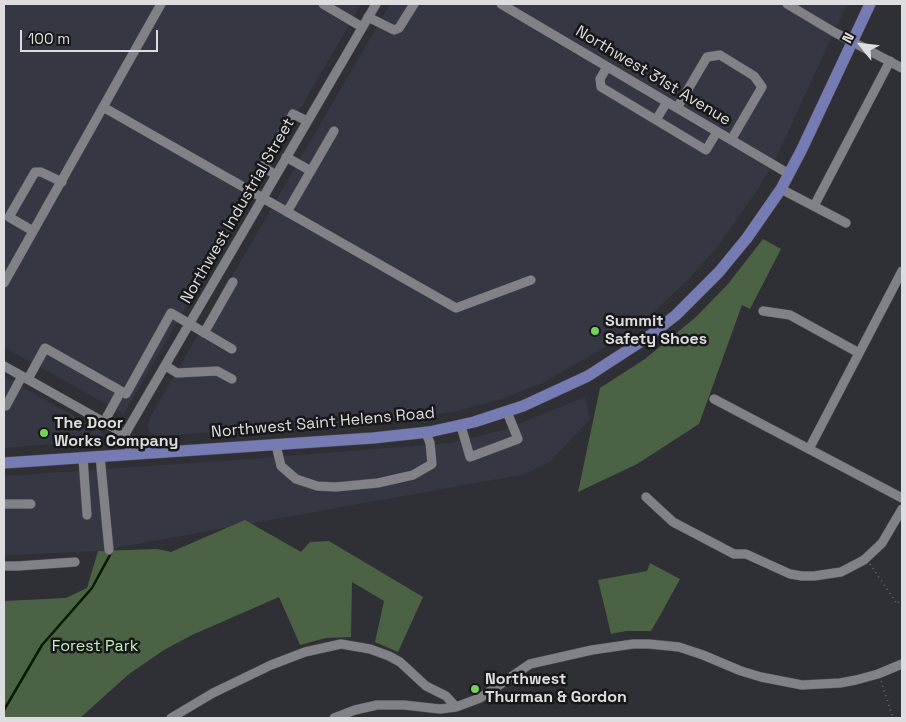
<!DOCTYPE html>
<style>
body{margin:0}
#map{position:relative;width:906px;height:722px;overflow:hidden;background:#2f3035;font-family:"Space Grotesk",sans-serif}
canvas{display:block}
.frame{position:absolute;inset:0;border:5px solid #dddde0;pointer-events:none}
.north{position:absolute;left:836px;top:20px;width:50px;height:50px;-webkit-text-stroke:4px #18181b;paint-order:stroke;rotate:299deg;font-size:14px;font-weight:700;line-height:20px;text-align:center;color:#dddde0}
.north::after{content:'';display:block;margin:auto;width:18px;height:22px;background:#dddde0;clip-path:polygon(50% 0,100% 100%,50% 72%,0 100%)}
.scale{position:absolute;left:20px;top:30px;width:138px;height:22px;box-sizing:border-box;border:2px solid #dddde0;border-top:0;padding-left:6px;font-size:15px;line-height:18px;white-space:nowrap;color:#dddde0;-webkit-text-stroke:4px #18181b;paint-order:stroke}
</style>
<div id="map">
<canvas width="906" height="722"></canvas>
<div class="frame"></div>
<div class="north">N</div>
<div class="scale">100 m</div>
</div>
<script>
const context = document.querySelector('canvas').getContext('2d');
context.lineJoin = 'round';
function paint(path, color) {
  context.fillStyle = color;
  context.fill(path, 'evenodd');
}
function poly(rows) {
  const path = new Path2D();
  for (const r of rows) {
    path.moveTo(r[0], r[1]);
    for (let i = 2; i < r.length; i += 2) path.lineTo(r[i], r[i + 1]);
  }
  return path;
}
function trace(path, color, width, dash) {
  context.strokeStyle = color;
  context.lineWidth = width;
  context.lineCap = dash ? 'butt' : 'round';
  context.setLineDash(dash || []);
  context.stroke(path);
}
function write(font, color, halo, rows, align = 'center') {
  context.font = font + ' "Space Grotesk",sans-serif';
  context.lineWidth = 5;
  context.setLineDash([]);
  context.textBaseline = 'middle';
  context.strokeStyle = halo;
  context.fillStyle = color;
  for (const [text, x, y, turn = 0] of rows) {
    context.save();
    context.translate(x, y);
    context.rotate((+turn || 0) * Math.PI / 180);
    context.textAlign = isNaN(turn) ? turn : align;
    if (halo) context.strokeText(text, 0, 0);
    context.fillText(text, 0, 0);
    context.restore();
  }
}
const built = poly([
 [4,4,361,4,124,414,4,347],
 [390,4,847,4,778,154,758,189,719,245,688,280,654,312,611,344,544,382,505,398,458,411,408,418,160,436,154,435,149,431,147,425,152,414],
 [4,377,101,431,101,440,4,448],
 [585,397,590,419,551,461,526,474,98,551,9,555,4,557,4,476,250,459,450,443,506,429]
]);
const green = poly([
 [763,239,781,249,750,309,742,305,699,424,637,464,578,492,600,388,645,359,696,317,728,284],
 [245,520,301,552,310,542,329,541,423,597,398,652,375,642,384,601,352,582,351,637,326,638,300,645,279,597,192,635,164,650,129,674,80,718,4,718,4,601,66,598,87,588,98,551,157,549,171,552],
 [650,563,680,579,662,612,651,631,626,631,611,634,598,580,647,571]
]);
const stream = poly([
 [4,710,42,645,92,588,111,553]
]);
const path = poly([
 [870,564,897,604,902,599],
 [881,681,893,718]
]);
const minor = poly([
 [323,4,362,27],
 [501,4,789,174],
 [787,4,834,32,902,68],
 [368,17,394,30,399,28,414,4],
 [607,67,600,79,601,87,706,150,717,132],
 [103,107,456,308,531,280],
 [677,108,707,57,720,55,754,76,762,87,731,140],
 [656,120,667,102],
 [286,157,311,171],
 [276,175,263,167,293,114,307,121],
 [781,189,846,223],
 [814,206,890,61],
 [287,212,334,131],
 [33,231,9,217,35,172,41,172,62,182],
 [4,283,161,4],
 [763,311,790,315,859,353],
 [204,333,233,282],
 [4,366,125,434,132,453],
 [166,366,177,373,217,371,232,379],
 [28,379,45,348,121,391,104,422],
 [121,391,126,394,171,313,232,349],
 [714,399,902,498],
 [4,406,6,406,22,376],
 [461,426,470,457,518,439,507,412],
 [125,434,376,4],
 [276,445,281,466,296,479,317,486,336,487,378,483,413,475,432,464,430,443,426,433],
 [809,449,902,271],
 [100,456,109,550],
 [83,458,87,515],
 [646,497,673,522,734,554,746,554,790,574,802,576,814,576,841,572,864,560,882,543,902,509],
 [4,504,31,504],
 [4,566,18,566,75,562],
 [171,718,213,693,271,665,305,652,341,644,370,649,389,656,400,662,426,686,446,696,456,707],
 [334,718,355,710,377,705,404,705,440,709,456,707,480,698,530,664,592,650,633,644,649,644,679,647,703,655,741,671,761,677,802,685,840,683,856,680,878,674,902,664]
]);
const major = poly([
 [4,463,373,438,429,432,474,422,523,406,588,376,648,337,676,315,719,272,747,238,781,189,802,149,870,4]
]);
const markers = [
 [595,331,5,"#74d25c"],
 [44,433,5,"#74d25c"],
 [475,689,5,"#74d25c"]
];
const streetNames = [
 ["Northwest 31st Avenue",653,76,31],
 ["Northwest Industrial Street",238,211,-60],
 ["Northwest Saint Helens Road",323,423,-5]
];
const poiNames = [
 ["Summit",605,322],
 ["Safety Shoes",605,340],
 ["The Door",54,424],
 ["Works Company",54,442],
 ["Northwest",485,680],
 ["Thurman & Gordon",485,698]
];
const parkNames = [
 ["Forest Park",95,647]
];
paint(built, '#353742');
paint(green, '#4b6245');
trace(stream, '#041b01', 2.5);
trace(minor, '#4b4b50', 10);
trace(major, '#4b4b50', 12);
trace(path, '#646569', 2, [1, 4]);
trace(minor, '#818288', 9);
trace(major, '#777bb4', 11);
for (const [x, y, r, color] of markers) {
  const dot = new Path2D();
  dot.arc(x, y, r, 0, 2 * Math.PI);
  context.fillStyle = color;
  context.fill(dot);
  trace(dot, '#18181b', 2);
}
write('16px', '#dddde0', '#18181b', streetNames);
write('bold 16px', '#dddde0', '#18181b', poiNames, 'left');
write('16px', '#c1f0b6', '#18181b', parkNames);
</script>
